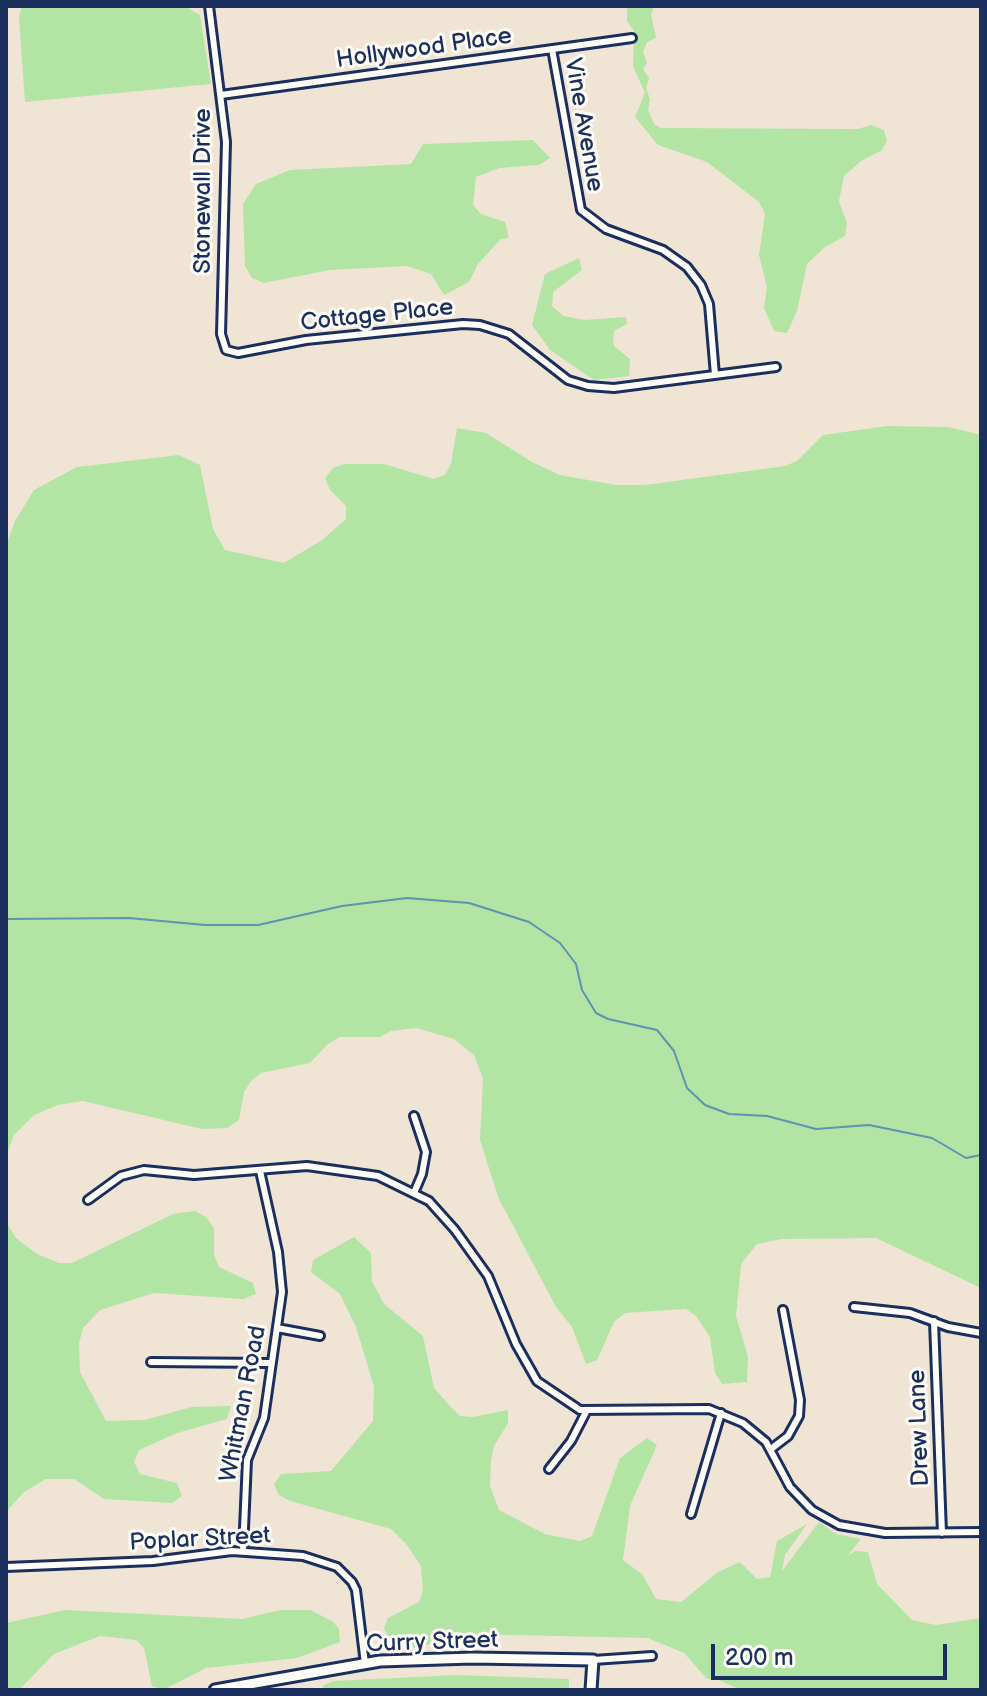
<!DOCTYPE html>
<style>
body{margin:0}
#map{position:relative;width:987px;height:1696px;overflow:hidden;background:#f0e5d5;font-family:"Balsamiq Sans",sans-serif}
canvas{display:block}
.frame{position:absolute;inset:0;border:8px solid #1b2f5e;pointer-events:none}
.scale{position:absolute;left:711px;top:1644px;width:236px;height:36px;box-sizing:border-box;border:4px solid #1b2f5e;border-top:0;padding-left:10px;font-size:24px;line-height:28px;white-space:nowrap;color:#1b2f5e;-webkit-text-stroke:6px #fdfcf7;paint-order:stroke}
</style>
<div id="map">
<canvas width="987" height="1696"></canvas>
<div class="frame"></div>
<div class="scale">200 m</div>
</div>
<script>
const context = document.querySelector('canvas').getContext('2d');
context.lineJoin = 'round';
function paint(path, color) {
  context.fillStyle = color;
  context.fill(path, 'evenodd');
}
function poly(rows) {
  const path = new Path2D();
  for (const r of rows) {
    path.moveTo(r[0], r[1]);
    for (let i = 2; i < r.length; i += 2) path.lineTo(r[i], r[i + 1]);
  }
  return path;
}
function trace(path, color, width, dash) {
  context.strokeStyle = color;
  context.lineWidth = width;
  context.lineCap = dash ? 'butt' : 'round';
  context.setLineDash(dash || []);
  context.stroke(path);
}
function write(font, color, halo, rows, align = 'center') {
  context.font = font + ' "Balsamiq Sans",sans-serif';
  context.lineWidth = 6;
  context.setLineDash([]);
  context.textBaseline = 'middle';
  context.strokeStyle = halo;
  context.fillStyle = color;
  for (const [text, x, y, turn = 0] of rows) {
    context.save();
    context.translate(x, y);
    context.rotate((+turn || 0) * Math.PI / 180);
    context.textAlign = isNaN(turn) ? turn : align;
    if (halo) context.strokeText(text, 0, 0);
    context.fillText(text, 0, 0);
    context.restore();
  }
}
const green = poly([
 [22,6,186,7,200,15,211,84,25,102,19,17],
 [627,6,655,6,651,14,656,38,647,42,643,52,647,63,643,69,649,78,646,88,650,99,648,110,654,124,661,128,858,129,871,125,884,130,887,141,882,150,861,161,844,176,839,201,847,223,845,236,825,247,807,264,797,311,787,333,774,331,764,308,767,287,759,255,765,214,759,202,707,162,658,145,635,117,645,93,633,66,634,31,627,21],
 [533,140,550,158,539,165,499,168,476,177,473,205,481,214,505,222,509,238,501,239,478,264,469,282,444,295,431,274,407,266,330,270,264,283,252,278,245,266,243,204,256,184,290,170,411,164,423,144],
 [579,258,582,270,553,292,552,306,563,316,585,320,626,317,627,324,615,330,613,338,614,346,630,359,629,376,594,380,550,350,532,325,545,274],
 [887,426,949,427,981,435,981,1288,876,1238,782,1239,757,1244,741,1264,736,1316,748,1357,747,1382,722,1384,715,1373,710,1337,696,1316,686,1309,625,1313,614,1322,597,1360,586,1364,572,1327,556,1307,498,1197,480,1140,483,1079,474,1055,454,1039,416,1028,391,1031,380,1037,340,1037,328,1044,310,1063,261,1073,251,1081,244,1092,239,1120,227,1128,202,1129,83,1101,58,1105,34,1115,14,1135,6,1156,6,546,15,521,34,490,77,467,179,455,200,465,213,529,225,550,284,563,322,540,346,519,346,506,330,490,325,478,333,468,344,464,384,464,434,479,445,475,451,464,457,428,486,433,532,462,560,475,616,485,645,485,785,466,797,461,823,435],
 [195,1211,206,1217,214,1228,214,1255,219,1267,253,1283,256,1294,243,1299,154,1293,100,1310,83,1328,79,1343,80,1372,106,1421,144,1420,192,1407,231,1406,227,1419,177,1433,139,1450,134,1462,140,1474,177,1483,182,1496,172,1503,104,1499,74,1479,46,1479,24,1492,6,1512,6,1222,16,1238,37,1254,59,1263,72,1263,173,1214],
 [354,1237,371,1253,372,1281,384,1304,423,1336,434,1388,451,1407,460,1416,473,1417,508,1410,508,1423,494,1446,491,1460,490,1486,499,1510,545,1534,580,1541,592,1536,620,1458,647,1438,657,1445,630,1506,623,1560,643,1575,656,1599,681,1602,718,1572,740,1562,757,1579,770,1577,777,1541,807,1524,785,1555,782,1571,819,1522,836,1534,861,1539,848,1555,855,1551,868,1552,877,1584,912,1620,936,1625,981,1618,981,1690,741,1690,719,1680,707,1679,684,1653,648,1638,466,1634,415,1648,390,1640,384,1628,388,1618,419,1602,423,1590,421,1566,407,1545,391,1529,290,1501,279,1495,274,1484,281,1474,331,1471,373,1421,374,1387,356,1327,340,1294,311,1272,313,1260],
 [65,1610,242,1619,281,1610,310,1610,332,1621,339,1629,340,1642,297,1658,206,1668,163,1690,152,1686,144,1648,136,1640,100,1636,54,1654,19,1690,6,1690,6,1623],
 [457,1675,569,1679,569,1690,327,1690,322,1686,333,1681]
]);
const stream = poly([
 [6,919,129,918,205,925,258,925,342,906,407,898,469,903,529,922,560,943,576,964,582,990,596,1013,608,1019,657,1030,674,1051,687,1088,705,1105,729,1114,767,1116,816,1129,869,1125,932,1138,966,1158,981,1155]
]);
const street = poly([
 [209,6,226,142,221,334,226,350,238,353,306,340,463,324,480,325,509,334,568,380,588,386,614,388,776,367],
 [552,49,581,210,606,229,663,250,687,267,701,285,709,304,715,375],
 [221,95,632,38],
 [414,1193,422,1174,426,1152,414,1116],
 [88,1200,121,1176,144,1170,194,1175,307,1166,378,1176,429,1201,455,1230,488,1276,516,1344,537,1381,580,1410,709,1409,743,1423,766,1442,790,1487,812,1510,839,1525,885,1533,981,1532],
 [854,1307,910,1313,948,1327,981,1333],
 [934,1321,942,1533],
 [277,1328,320,1336],
 [151,1362,269,1363],
 [771,1449,788,1436,799,1416,800,1400,783,1310],
 [549,1469,571,1441,586,1412],
 [691,1514,721,1413],
 [243,1551,247,1460,264,1418,282,1292,278,1252,260,1171],
 [6,1567,153,1561,232,1551,303,1556,337,1567,352,1582,356,1590,365,1664],
 [593,1660,652,1656]
]);
const secondary = poly([
 [215,1690,380,1661,472,1658,593,1660,591,1690]
]);
const streetNames = [
 ["Hollywood Place",424,49,-8],
 ["Vine Avenue",583,125,80],
 ["Stonewall Drive",204,191,-90],
 ["Cottage Place",377,316,-6],
 ["Whitman Road",244,1404,-79],
 ["Drew Lane",920,1428,-92],
 ["Poplar Street",200,1540,-3],
 ["Curry Street",432,1643,-2]
];
paint(green, '#b2e4a4');
trace(stream, '#5d94b1', 2);
trace(street, '#1b2f5e', 12);
trace(secondary, '#1b2f5e', 15);
trace(street, '#fdfcf7', 6);
trace(secondary, '#fdfcf7', 9);
write('24px', '#1b2f5e', '#fdfcf7', streetNames);
</script>
